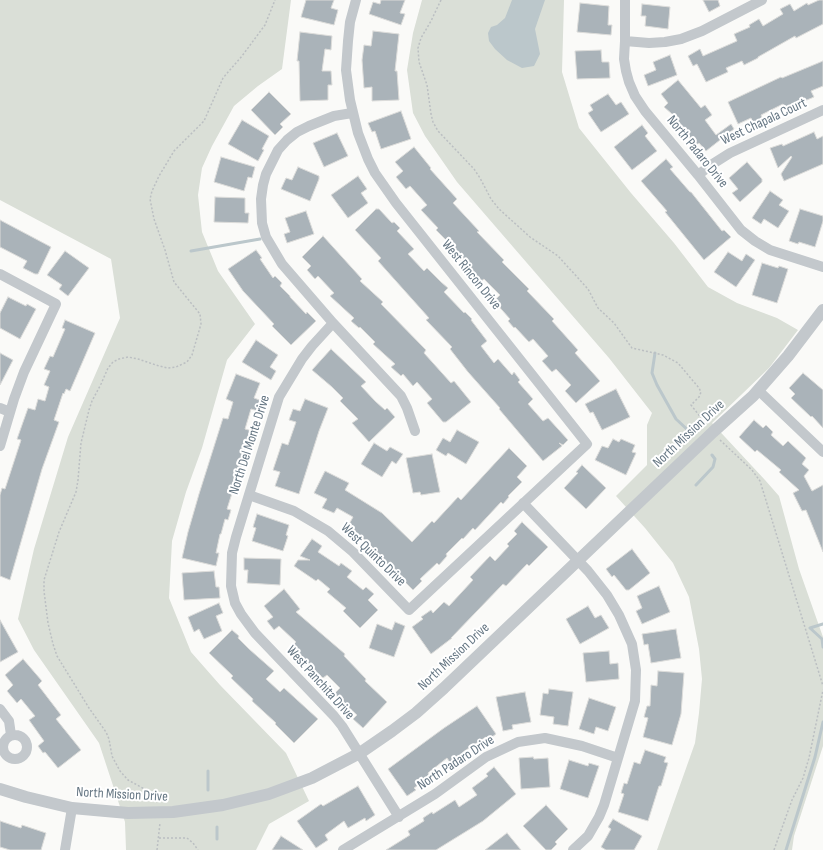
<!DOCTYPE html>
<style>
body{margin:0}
canvas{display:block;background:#fafaf8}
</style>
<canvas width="823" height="850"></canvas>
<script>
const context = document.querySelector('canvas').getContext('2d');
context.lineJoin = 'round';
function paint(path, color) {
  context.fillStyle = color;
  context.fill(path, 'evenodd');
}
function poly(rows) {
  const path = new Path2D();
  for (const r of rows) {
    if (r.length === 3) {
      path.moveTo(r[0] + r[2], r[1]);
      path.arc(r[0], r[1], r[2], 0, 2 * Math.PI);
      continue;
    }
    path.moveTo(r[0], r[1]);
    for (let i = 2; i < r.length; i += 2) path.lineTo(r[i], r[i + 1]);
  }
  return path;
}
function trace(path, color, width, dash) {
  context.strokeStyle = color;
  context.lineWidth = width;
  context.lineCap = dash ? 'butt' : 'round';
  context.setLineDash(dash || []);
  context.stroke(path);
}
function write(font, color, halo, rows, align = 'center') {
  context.font = font + ' "Sofia Sans Condensed",sans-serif';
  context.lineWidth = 4;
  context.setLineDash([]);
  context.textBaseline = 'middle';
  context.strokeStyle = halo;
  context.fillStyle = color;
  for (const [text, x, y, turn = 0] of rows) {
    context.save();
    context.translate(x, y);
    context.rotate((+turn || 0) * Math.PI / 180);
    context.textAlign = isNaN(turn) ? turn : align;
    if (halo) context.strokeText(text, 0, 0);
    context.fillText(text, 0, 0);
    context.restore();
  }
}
const green = poly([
 [0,0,291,0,282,69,258,86,234,106,212,146,202,168,198,195,202,232,218,271,255,324,227,360,202,448,186,492,172,541,169,598,191,652,220,685,286,753,309,801,269,824,256,850,126,850,125,822,99,743,34,650,18,619,34,549,68,437,120,318,111,259,0,200],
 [422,0,564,0,562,72,579,128,631,193,674,243,708,287,737,303,777,318,798,330,769,368,712,423,765,480,779,496,799,569,823,637,823,746,794,836,792,850,657,850,695,743,699,713,702,679,699,649,689,597,673,563,645,528,616,496,647,465,647,425,652,413,609,358,457,182,425,136,413,113,407,70,413,33]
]);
const water = poly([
 [512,0,545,0,535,29,540,54,534,66,522,68,507,60,495,49,489,41,488,33,491,27,497,25,505,18]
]);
const stream = poly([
 [191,251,260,239],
 [655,353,652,373,657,385,676,419,691,433],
 [696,485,713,467,715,459,712,455],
 [810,628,822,639,823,647],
 [810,628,823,624],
 [208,771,208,790],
 [217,827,217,839],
 [786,850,815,757,823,722]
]);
const building = poly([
 [306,0,334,0,331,8,338,10,334,25,301,17,306,0],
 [381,0,405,0,400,13,405,14,401,25,369,14,373,2,380,4,381,0],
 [703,0,718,0,720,6,709,12,703,0],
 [819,0,823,0,823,24,796,38,795,36,758,57,758,58,744,65,742,61,726,68,728,72,706,82,697,64,693,66,688,56,700,49,703,56,737,41,734,34,750,27,749,25,759,19,763,26,783,14,780,9,790,4,794,11,807,3,808,5,819,0],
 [580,3,609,6,608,25,612,25,611,35,577,32,580,3],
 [642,4,670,7,668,29,645,26,646,16,641,16,642,4],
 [373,31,399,34,395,71,397,71,399,100,372,101,372,87,364,88,362,60,364,45,371,46,373,31],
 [300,32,332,36,331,50,325,49,322,71,331,71,332,85,328,85,328,100,300,101,299,61,297,61,300,32],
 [601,50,602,62,609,62,610,78,577,79,575,51,601,50],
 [670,55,677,75,648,86,644,75,656,70,653,62,670,55],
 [823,61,823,86,811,91,814,97,795,105,786,111,783,104,761,115,763,120,753,124,751,118,738,124,728,102,781,77,782,78,823,61],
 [678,80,701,108,705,105,712,115,705,120,716,135,731,124,734,129,706,151,699,143,695,146,672,114,664,107,668,103,661,94,678,80],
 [269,92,291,114,280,124,283,127,275,135,251,110,269,92],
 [608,94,616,105,621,102,629,114,601,132,588,113,593,110,590,105,608,94],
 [401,111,411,139,381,149,375,131,372,132,368,123,401,111],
 [242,120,269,136,262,149,264,150,258,161,228,144,242,120],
 [642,125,648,133,645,136,657,151,632,170,614,147,642,125],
 [814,132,817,139,823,136,823,164,784,181,781,174,792,157,791,156,778,168,770,148,782,144,783,146,814,132],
 [337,133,348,156,324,167,313,143,337,133],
 [414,147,431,168,430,169,457,199,453,203,479,231,477,232,504,260,502,262,529,289,527,291,554,319,552,321,578,350,575,353,600,381,576,403,565,391,571,385,556,369,552,372,542,361,548,356,533,339,529,342,515,327,514,328,508,321,510,319,494,301,500,295,484,279,480,282,460,261,463,257,436,230,438,228,421,210,427,205,410,186,406,189,396,177,403,171,395,162,414,147],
 [221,157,255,167,252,178,248,177,244,191,214,182,221,157],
 [666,159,673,167,670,169,690,192,691,192,722,231,724,230,731,237,704,260,665,212,667,211,641,181,666,159],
 [747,162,762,179,762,182,740,202,732,193,738,189,729,178,747,162],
 [298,167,319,176,319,179,310,201,281,189,286,178,292,180,298,167],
 [358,176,367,189,361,193,368,203,348,218,331,195,358,176],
 [770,191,783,200,779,205,789,211,778,228,764,219,761,224,752,218,770,191],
 [215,197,245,198,245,213,249,213,248,223,214,222,215,197],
 [376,209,379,209,392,223,394,222,400,228,397,231,414,249,408,254,424,271,427,268,441,282,448,288,444,292,464,313,465,312,472,319,471,320,487,341,481,346,494,363,498,359,512,375,514,372,520,380,518,382,533,399,528,404,543,421,548,418,568,440,563,445,559,443,562,446,543,461,499,409,500,408,468,372,450,349,452,347,426,320,429,318,378,261,381,258,355,230,376,209],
 [800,209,823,216,823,221,815,247,799,242,798,244,789,241,800,209],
 [306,211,314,234,287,243,284,234,290,232,285,218,306,211],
 [0,220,51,247,38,274,35,274,23,268,27,261,0,247,0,220],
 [323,236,362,279,360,281,383,302,381,304,426,350,424,353,451,383,454,381,471,402,446,422,443,422,427,403,432,399,417,382,413,386,403,374,401,376,391,367,395,364,373,344,375,342,360,327,359,328,351,321,354,318,330,296,334,293,318,276,315,279,307,270,311,266,302,257,323,236],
 [256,250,262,258,260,259,273,278,275,276,282,283,280,286,290,296,290,297,306,314,307,312,316,321,291,345,272,326,274,324,243,291,228,269,256,250],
 [65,251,89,268,68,296,59,289,62,285,47,275,65,251],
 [728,252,742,261,746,254,755,260,736,287,714,272,728,252],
 [762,263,778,268,779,266,788,269,777,303,752,295,762,263],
 [8,297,26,306,27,304,36,309,20,339,0,328,0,313,8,297],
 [65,320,95,333,70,391,66,389,64,394,63,393,54,420,59,422,42,469,10,580,0,576,0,495,2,488,5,489,21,440,17,439,28,408,35,410,38,399,45,401,49,387,44,385,50,371,44,369,50,356,53,357,65,329,62,328,65,320],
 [256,340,278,355,270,367,276,371,271,380,242,362,256,340],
 [331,349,366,382,361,386,375,401,385,410,387,408,395,417,369,442,352,423,358,419,340,401,343,398,332,387,312,370,331,349],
 [0,353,13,360,0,385,0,353],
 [803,373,823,390,823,428,812,416,811,417,791,398,795,394,789,388,803,373],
 [236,374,260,383,254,398,262,401,258,411,251,409,245,429,252,431,241,464,243,465,237,488,234,487,227,509,231,510,228,520,225,519,221,534,220,534,216,553,219,553,216,566,182,558,188,532,199,494,223,418,228,419,233,402,226,399,236,374],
 [616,389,630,417,602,430,593,412,590,413,585,404,616,389],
 [305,399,328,408,319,431,299,494,275,486,280,472,273,470,282,443,288,445,296,422,289,420,293,409,300,411,305,399],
 [754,420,763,428,766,425,773,432,771,435,783,446,788,441,806,458,802,464,809,470,804,476,812,491,823,485,823,552,806,510,802,511,793,493,799,490,779,472,781,470,757,450,755,452,739,437,754,420],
 [457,430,479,442,466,464,448,453,446,456,436,450,443,438,450,442,457,430],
 [613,439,619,442,621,439,635,445,632,452,636,453,626,475,595,460,602,446,608,448,613,439],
 [374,443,387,451,390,447,403,454,396,464,392,461,382,477,361,464,374,443],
 [509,448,527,466,517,477,522,482,508,496,509,497,503,504,501,502,475,530,473,528,463,539,462,538,446,554,447,556,439,565,437,563,420,579,422,581,413,590,371,548,372,547,356,532,348,526,353,517,337,508,334,513,322,508,327,499,314,493,325,471,349,483,345,490,382,513,412,542,432,521,434,523,458,497,461,500,509,448],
 [432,454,440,492,421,495,420,492,413,493,406,458,432,454],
 [582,465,606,488,586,509,564,488,578,473,576,472,582,465],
 [257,514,289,525,286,535,288,536,283,551,252,541,256,528,253,527,257,514],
 [522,522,548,547,529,566,527,564,506,586,503,584,451,638,452,638,431,654,412,627,423,619,421,617,431,610,433,613,444,602,449,606,473,580,470,577,490,556,495,561,509,546,507,544,517,534,514,531,522,522],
 [312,539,322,546,318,552,339,566,341,563,352,571,347,577,363,590,366,587,374,594,368,600,378,610,360,628,343,611,346,608,327,592,330,589,318,579,316,581,294,566,298,560,310,560,300,556,312,539],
 [632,549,650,573,629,590,626,590,614,575,612,577,606,569,632,549],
 [244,558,281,559,280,585,247,583,248,570,244,570,244,558],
 [214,571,216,587,219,587,220,598,184,600,182,573,214,571],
 [659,586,670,612,642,624,636,611,642,608,637,596,659,586],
 [284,589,300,609,296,612,345,654,344,656,366,679,365,681,387,702,363,728,353,719,357,715,334,694,340,688,327,675,323,678,313,669,311,670,303,663,305,660,291,647,296,642,279,626,274,630,267,621,273,617,264,606,284,589],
 [219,603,223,613,216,616,222,631,204,639,199,629,194,632,188,617,219,603],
 [588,606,595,618,601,615,609,628,580,644,566,619,588,606],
 [0,620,18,652,0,662,0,620],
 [395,622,405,626,394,657,369,648,377,624,392,630,395,622],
 [676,629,681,658,651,663,648,644,644,645,642,634,676,629],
 [232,630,239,636,238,638,249,649,274,671,266,679,280,692,284,688,318,719,294,743,275,724,276,723,252,701,253,699,231,678,233,676,209,653,232,630],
 [609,651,610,664,618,663,619,679,586,682,583,653,609,651],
 [23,659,42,681,38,685,61,715,56,719,81,750,58,768,45,752,43,753,38,746,44,741,29,720,35,716,21,699,17,703,7,691,13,685,5,675,23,659],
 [658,671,684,673,681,714,672,745,643,737,648,718,644,717,647,706,650,706,651,685,657,686,658,671],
 [549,689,573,692,568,726,553,724,554,717,540,715,543,693,548,694,549,689],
 [525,692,531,722,512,725,513,729,503,731,496,697,525,692],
 [589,698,616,707,608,731,596,727,594,734,579,729,589,698],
 [477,706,496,734,488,740,486,737,463,752,464,754,451,764,447,758,428,773,430,777,414,788,416,790,407,796,388,769,444,728,477,706],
 [645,750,666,757,664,762,668,763,661,786,659,786,648,821,618,812,624,794,621,793,624,783,627,784,634,762,640,764,645,750],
 [533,757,534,759,548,758,550,787,521,789,519,758,533,757],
 [569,760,588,766,589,763,599,766,588,798,560,789,569,760],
 [494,767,516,794,483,821,436,850,386,850,410,835,408,831,424,821,423,818,432,812,433,814,455,800,459,807,477,795,472,788,488,776,486,774,494,767],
 [358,786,375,815,366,821,365,818,348,828,344,821,325,835,328,840,316,848,297,821,321,804,323,806,358,786],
 [546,805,568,829,555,842,557,844,551,850,546,850,523,826,546,805],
 [613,819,642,836,634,850,606,850,601,847,611,829,608,827,613,819],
 [0,821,21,828,22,825,46,833,41,850,10,850,0,847,0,821],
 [507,833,521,850,485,850,507,833],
 [281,836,303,850,272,850,281,836]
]);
const path = poly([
 [441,0,431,21,421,38,418,48,419,62,427,85,431,114,433,122,438,131,474,169,480,178,491,199,499,209,530,237,558,256,588,289,598,308,614,323,632,348,663,355,678,363,699,388,701,392,699,397,691,405,706,424],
 [720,440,752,470,760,481,823,686],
 [157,802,150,792,128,780,120,771,112,756,109,739,106,732,89,708,57,656,53,644,48,623,44,591,44,580,59,532,76,492,78,480,81,443,89,410,92,401,101,384,108,368,113,362,119,359,128,357,138,359,159,366,168,368,176,367,187,362,192,355,201,324,200,314,174,282,165,250,154,219,150,199,152,191,159,176,174,151,204,121,223,78,242,56,265,25,275,0],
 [159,838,187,838,193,843,198,850],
 [157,850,160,823],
 [774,850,792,800,803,778,809,758,823,690]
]);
const minor = poly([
 [625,0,625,41,624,59,626,71,629,82,635,96,645,111,698,175,741,230,755,241,770,250,823,267],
 [625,41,649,43,665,42,681,39,702,31,762,0],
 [352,113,334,116,309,126,297,132,287,140,278,150,266,174,263,185,261,199,262,223,266,237,282,264,333,323,401,396,407,408,415,431],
 [698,175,711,165,730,153,823,110],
 [0,274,56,304,24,372,14,399,0,446],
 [333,323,312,346,302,359,279,397,236,537,232,553,231,586,235,603,241,614,255,633,334,716,342,726,399,817],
 [758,390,823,452],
 [0,408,10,412],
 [249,495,294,511,328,531,353,552,409,610,587,444,396,203,375,173,368,159,358,133,350,100,346,70,348,41,350,22,356,0],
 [523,503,588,571,607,595,619,615,632,644,636,670,635,701,604,805,599,817,588,836,573,850],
 [0,709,9,721,11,735],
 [15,747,12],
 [65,850,72,808],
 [343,850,435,794,486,757,518,742,545,738,582,746,618,758]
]);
const tertiary = poly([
 [0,789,26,797,72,808,128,813,173,812,223,805,269,794,312,778,360,753,392,731,416,713,444,688,713,432,753,396,788,356,823,310]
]);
const streetNames = [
 ["West Chapala Court",764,122,-25],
 ["North Padaro Drive",697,152,51],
 ["West Rincon Drive",471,275,51],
 ["North Mission Drive",689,434,-43],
 ["North Del Monte Drive",250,445,-72],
 ["West Quinto Drive",373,555,44],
 ["North Mission Drive",454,657,-43],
 ["West Panchita Drive",320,683,48],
 ["North Padaro Drive",456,763,-33],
 ["North Mission Drive",122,795,3]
];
paint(green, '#dadfd7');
paint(water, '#bbc7cb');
trace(stream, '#bbc7cb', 3);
paint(building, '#aab3b9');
trace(building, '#dcdcda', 1);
trace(path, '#bbbfc2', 1.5, [2, 2]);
trace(minor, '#c3c8cc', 10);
trace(tertiary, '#c3c8cc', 12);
write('14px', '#657683', '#fff', streetNames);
</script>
